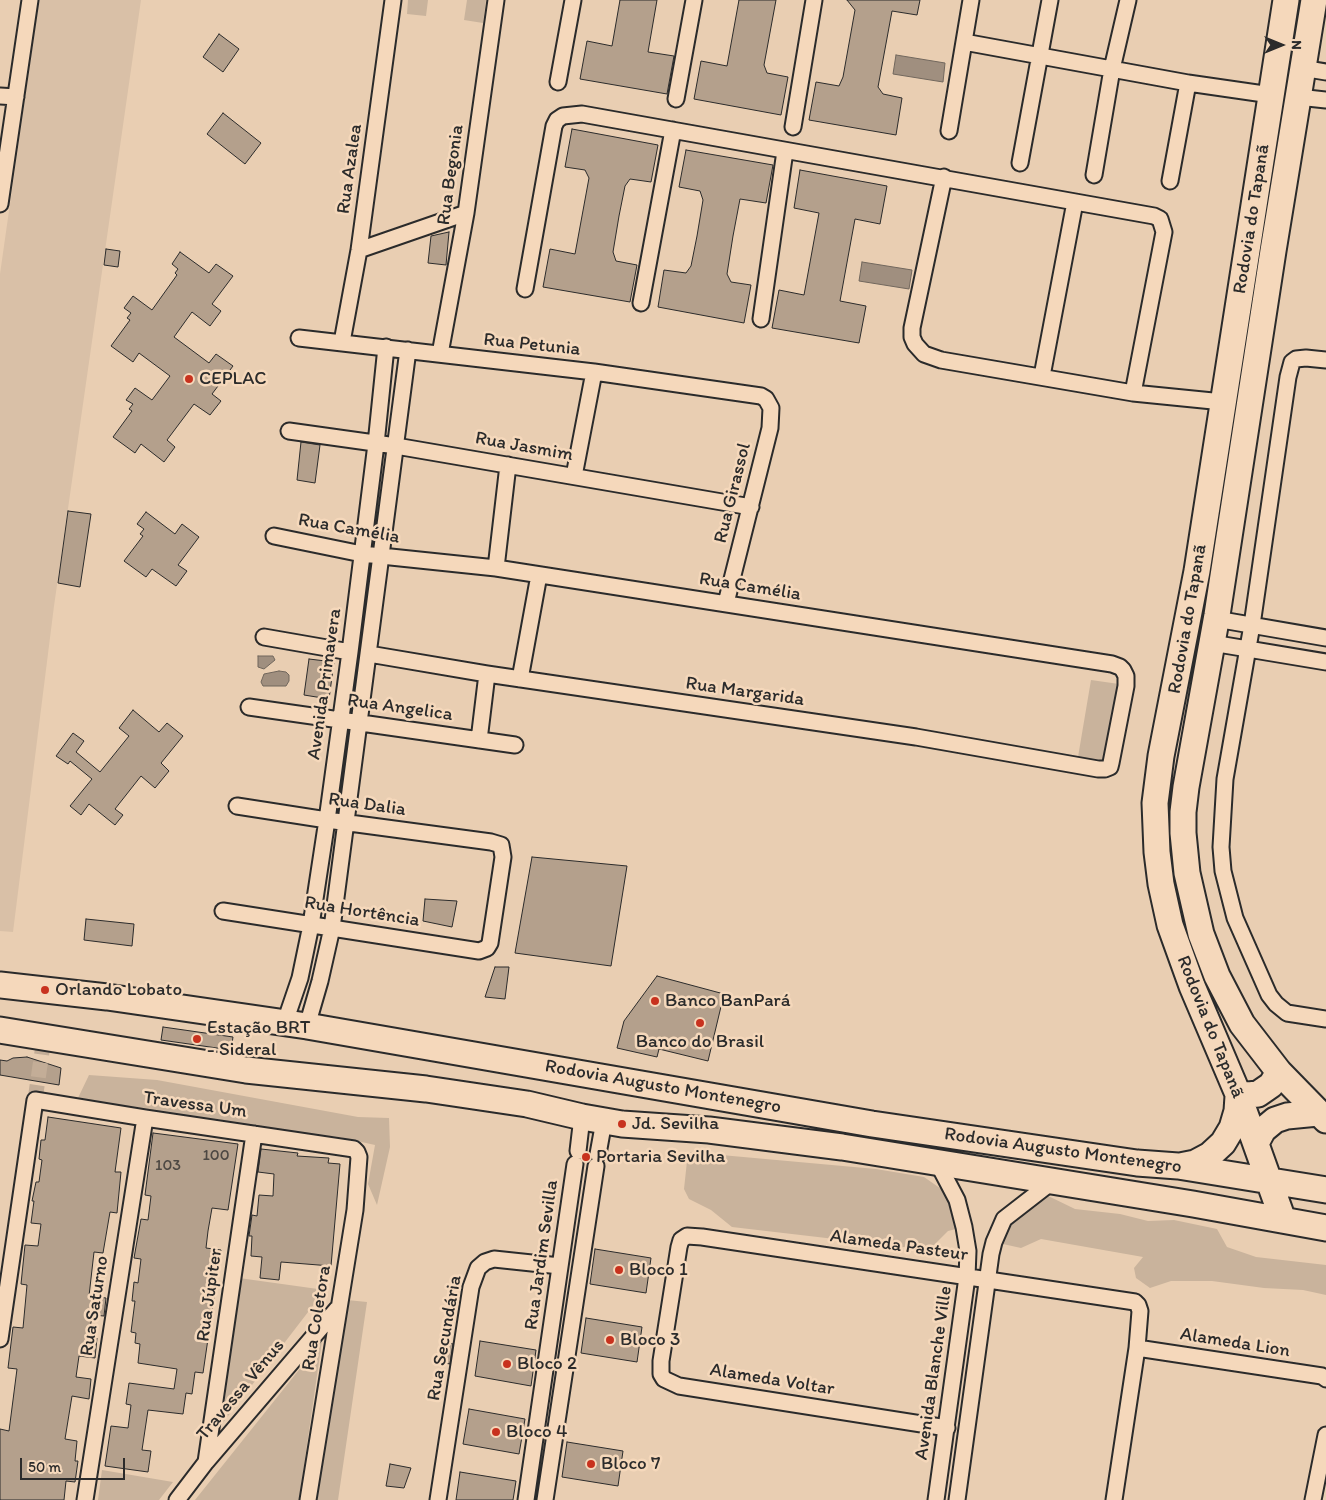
<!DOCTYPE html>
<meta charset="utf-8">
<style>
body{margin:0}
#map{position:relative;width:1326px;height:1500px;overflow:hidden;background:#e9ceb2;font-family:Itim,sans-serif}
canvas{display:block}
.north{position:absolute;left:1256px;top:20px;width:50px;height:50px;-webkit-text-stroke:4px #f5d8bb;paint-order:stroke;rotate:90deg;font-size:14px;font-weight:700;line-height:20px;text-align:center;color:#2b2b2b}
.north::after{content:'';display:block;margin:auto;width:18px;height:22px;background:#2b2b2b;clip-path:polygon(50% 0,100% 100%,50% 72%,0 100%)}
.scale{position:absolute;left:20px;top:1458px;width:105px;height:22px;box-sizing:border-box;border:2px solid #2b2b2b;border-top:0;padding-left:6px;font-size:15px;line-height:18px;white-space:nowrap;color:#2b2b2b;-webkit-text-stroke:4px #f5d8bb;paint-order:stroke}
</style>
<div id="map">
<canvas width="1326" height="1500"></canvas>
<div class="north">N</div>
<div class="scale">50 m</div>
</div>
<script>
const context = document.querySelector('canvas').getContext('2d');
context.lineJoin = 'round';
function paint(path, color) {
  context.fillStyle = color;
  context.fill(path, 'evenodd');
}
function poly(rows) {
  const path = new Path2D();
  for (const r of rows) {
    path.moveTo(r[0], r[1]);
    for (let i = 2; i < r.length; i += 2) path.lineTo(r[i], r[i + 1]);
  }
  return path;
}
function trace(path, color, width, dash) {
  context.strokeStyle = color;
  context.lineWidth = width;
  context.lineCap = dash ? 'butt' : 'round';
  context.setLineDash(dash || []);
  context.stroke(path);
}
function write(font, color, halo, rows, align = 'center') {
  context.font = font + ' Itim,sans-serif';
  context.lineWidth = 5;
  context.setLineDash([]);
  context.textBaseline = 'middle';
  context.strokeStyle = halo;
  context.fillStyle = color;
  for (const [text, x, y, turn = 0] of rows) {
    context.save();
    context.translate(x, y);
    context.rotate((+turn || 0) * Math.PI / 180);
    context.textAlign = isNaN(turn) ? turn : align;
    if (halo) context.strokeText(text, 0, 0);
    context.fillText(text, 0, 0);
    context.restore();
  }
}
const built = poly([
 [39,0,141,0,54,606,13,932,0,931,0,274]
]);
const green = poly([
 [408,0,428,0,426,16,407,14],
 [467,0,486,0,483,23,464,20],
 [1091,680,1119,684,1104,768,1077,763],
 [89,1075,157,1080,358,1117,389,1118,390,1147,377,1205,368,1184,375,1145,339,1137,287,1132,78,1098],
 [688,1152,876,1169,924,1177,957,1200,964,1227,948,1231,929,1250,732,1227,711,1210,689,1199,684,1189],
 [1040,1192,1075,1209,1120,1214,1148,1221,1174,1220,1217,1229,1227,1247,1256,1257,1326,1265,1326,1295,1303,1290,1264,1288,1212,1281,1171,1281,1150,1288,1136,1278,1134,1268,1143,1257,1041,1239,1021,1248,994,1242,1004,1219],
 [239,1278,325,1290,222,1424],
 [347,1300,367,1302,338,1500,317,1500],
 [322,1341,299,1500,195,1500],
 [102,1470,173,1482,159,1500,98,1500]
]);
const water = poly([
 [896,55,945,63,943,82,893,74,896,55],
 [862,262,912,270,909,289,859,281,862,262],
 [258,656,273,656,275,660,264,669,258,667,258,656],
 [279,671,286,672,289,675,289,681,286,686,263,686,261,682,264,674,279,671]
]);
const building = poly([
 [620,0,657,0,648,52,674,56,667,94,580,79,587,41,612,46,620,0],
 [739,0,776,0,764,65,767,73,788,77,781,115,694,99,701,61,727,66,739,0],
 [847,0,920,0,917,15,892,11,878,87,883,94,902,98,896,135,809,120,816,82,839,86,843,77,855,10,847,0],
 [219,34,239,49,223,72,203,57,219,34],
 [223,113,261,143,245,164,207,134,223,113],
 [572,129,658,145,651,182,630,179,625,186,619,216,613,252,616,261,637,265,630,302,543,287,550,249,575,254,589,178,585,170,565,167,572,129],
 [686,150,773,165,766,203,740,199,733,236,727,274,731,282,751,285,744,323,658,307,664,270,686,273,691,266,697,236,703,200,700,191,679,187,686,150],
 [800,170,887,186,880,224,855,219,848,257,840,301,866,306,859,343,772,328,779,290,804,295,811,257,819,213,794,208,800,170],
 [449,232,446,265,428,263,431,236,449,232],
 [106,249,120,251,118,267,104,265,106,249],
 [180,252,209,273,216,264,233,276,212,304,221,311,210,326,192,312,174,337,209,363,216,354,233,366,212,394,221,401,210,415,194,404,167,440,175,447,164,462,141,444,135,453,113,437,132,411,129,409,133,404,126,400,135,388,152,400,170,376,139,353,133,362,111,346,130,320,127,318,131,313,124,308,133,296,152,310,177,275,175,273,178,269,172,264,180,252],
 [301,442,320,445,315,483,297,480,301,442],
 [68,511,91,514,80,587,58,583,68,511],
 [146,512,175,534,182,524,199,537,178,565,187,571,176,586,152,569,146,577,124,561,143,536,140,534,144,529,137,524,146,512],
 [309,659,334,662,329,699,304,695,309,659],
 [133,710,159,732,167,723,183,736,161,763,169,771,155,788,141,776,115,809,123,815,115,825,89,804,81,815,70,806,92,779,70,761,68,764,56,756,73,733,84,741,76,752,100,772,129,736,119,728,133,710],
 [532,857,627,866,611,966,515,953,532,857],
 [425,899,457,901,452,927,423,921,425,899],
 [86,919,134,924,132,946,84,940,86,919],
 [495,967,509,967,505,999,485,997,495,967],
 [657,976,724,994,708,1061,659,1049,657,1057,617,1048,624,1021,657,976],
 [163,1027,233,1037,231,1050,161,1040,163,1027],
 [27,1057,61,1068,59,1085,0,1075,0,1060,7,1061,13,1058,27,1057],
 [48,1117,121,1128,115,1172,121,1172,117,1213,110,1212,103,1253,94,1252,89,1296,106,1298,104,1316,92,1315,89,1337,97,1338,95,1358,79,1356,76,1377,91,1379,89,1399,72,1396,65,1439,77,1441,75,1461,78,1461,75,1482,66,1481,64,1500,0,1500,0,1429,9,1431,17,1369,8,1368,13,1327,23,1328,27,1285,21,1284,25,1245,38,1246,41,1224,31,1223,34,1201,32,1201,36,1182,39,1182,42,1160,39,1159,41,1140,45,1140,48,1117],
 [153,1133,238,1144,228,1210,212,1208,208,1231,206,1248,221,1250,203,1373,195,1372,192,1394,186,1393,183,1414,148,1410,142,1450,151,1451,148,1472,105,1466,111,1426,128,1428,131,1405,126,1404,129,1383,174,1389,177,1369,138,1363,140,1344,135,1343,136,1333,131,1332,135,1301,132,1301,134,1282,138,1283,141,1259,134,1258,141,1219,148,1220,151,1196,145,1195,153,1133],
 [261,1149,298,1153,297,1156,329,1158,328,1163,340,1164,331,1266,281,1262,279,1280,260,1278,262,1257,251,1256,252,1236,249,1236,252,1215,257,1216,259,1195,273,1196,274,1174,258,1172,261,1149],
 [595,1249,651,1258,646,1293,590,1284,595,1249],
 [586,1318,642,1327,637,1362,581,1353,586,1318],
 [443,1341,453,1344,450,1364,439,1362,443,1341],
 [480,1341,536,1350,531,1386,475,1376,480,1341],
 [469,1409,525,1419,519,1454,463,1444,469,1409],
 [567,1442,623,1451,618,1486,562,1477,567,1442],
 [390,1464,411,1468,404,1488,386,1486,390,1464],
 [460,1472,516,1481,513,1500,456,1500,460,1472]
]);
const minorTunnel = poly([
 [35,1100,44,1038]
]);
const minor = poly([
 [964,42,1188,83,1271,95],
 [1302,68,1326,72],
 [558,82,573,0],
 [0,96,16,97],
 [1298,97,1326,100],
 [676,99,694,0],
 [793,127,814,0],
 [949,131,971,0],
 [1020,163,1050,0],
 [1094,175,1112,69,1128,0],
 [944,177,912,328,912,337,915,344,924,354,941,360,1133,393,1223,402],
 [1170,181,1188,83],
 [0,204,30,0],
 [359,250,466,213],
 [525,289,554,126,557,120,563,116,582,114,1154,216,1160,219,1164,232,1133,393],
 [641,303,673,130],
 [761,319,785,151],
 [299,338,594,372,761,396,766,399,771,408,770,428,726,603],
 [342,342,359,250,393,0],
 [440,354,466,213,496,0],
 [1326,360,1306,358,1296,359,1292,362,1288,377,1252,625,1225,779,1221,847,1223,871,1235,918,1269,995,1276,1004,1287,1013,1326,1019],
 [1042,376,1075,202],
 [289,431,396,446,751,507],
 [574,476,594,372],
 [274,536,362,554,496,568,1112,664,1120,667,1123,670,1126,676,1126,686,1111,763,1110,767,1105,769,1098,769,916,737,487,674,369,654],
 [496,568,508,465],
 [1216,619,1326,638],
 [264,637,350,652],
 [1212,643,1326,662],
 [520,679,539,575],
 [249,707,515,745],
 [479,740,487,674],
 [223,911,479,951,487,948,490,943,503,857,501,845,491,842,327,820,237,806],
 [285,1022,300,978,311,925,327,820,350,652,376,444,386,347],
 [307,1026,320,981,332,928,408,350],
 [578,1151,582,1117],
 [598,1154,604,1121],
 [0,1339,35,1100,145,1118,354,1149,357,1152,359,1157,355,1210,308,1500],
 [1137,1348,1322,1376,1326,1379],
 [947,1428,679,1386,664,1379,661,1374,661,1361,679,1247,681,1240,687,1236,702,1237,1135,1302,1138,1305,1140,1311,1137,1348,1114,1500],
 [206,1462,254,1134],
 [85,1500,145,1118],
 [177,1500,206,1462,337,1309],
 [438,1500,471,1287,478,1268,485,1262,494,1259,560,1266],
 [526,1500,575,1164],
 [545,1500,596,1166],
 [936,1500,967,1277,968,1251,964,1227,957,1200,937,1162],
 [957,1500,991,1254,994,1242,1004,1219,1053,1181],
 [1313,1500,1326,1435]
]);
const primary = poly([
 [1314,0,1273,251,1217,615,1186,787,1183,812,1183,833,1187,873,1201,934,1217,976,1242,1024,1279,1072,1326,1120],
 [0,985,107,997,307,1026,872,1124,1137,1163,1178,1166,1326,1190],
 [0,1030,246,1070,426,1089,527,1104,582,1117,622,1124,709,1130,842,1147,1193,1204,1326,1228],
 [1238,1094,1248,1095,1258,1094,1271,1085,1279,1072],
 [1256,1143,1263,1130,1275,1120,1287,1116,1318,1113],
 [1180,1166,1195,1163,1210,1155,1223,1143,1232,1128,1237,1111,1238,1096],
 [1283,1220,1238,1094,1192,986,1170,925,1161,884,1157,852,1155,803,1161,756,1197,571,1286,0]
]);
const markers = [
 [189,379,5,"#c8321e"],
 [45,990,5,"#c8321e"],
 [655,1001,5,"#c8321e"],
 [700,1023,5,"#c8321e"],
 [197,1039,5,"#c8321e"],
 [622,1124,5,"#c8321e"],
 [586,1157,5,"#c8321e"],
 [619,1270,5,"#c8321e"],
 [610,1340,5,"#c8321e"],
 [507,1364,5,"#c8321e"],
 [496,1432,5,"#c8321e"],
 [591,1464,5,"#c8321e"]
];
const numberNames = [
 ["100",216,1156],
 ["103",168,1166]
];
const streetNames = [
 ["Rua Azalea",350,169,-82],
 ["Rua Begonia",451,175,-82],
 ["Rodovia do Tapanã",1252,219,-81],
 ["Rua Petunia",532,345,6],
 ["Rua Jasmim",524,447,10],
 ["Rua Girassol",733,493,-76],
 ["Rua Camélia",349,529,10],
 ["Rua Camélia",750,587,9],
 ["Rodovia do Tapanã",1188,619,-80],
 ["Avenida Primavera",325,684,-82],
 ["Rua Margarida",745,692,8],
 ["Rua Angelica",400,708,8],
 ["Rua Dalia",367,805,8],
 ["Rua Hortência",362,912,9],
 ["Rodovia do Tapanã",1210,1027,68],
 ["Rodovia Augusto Montenegro",663,1087,10],
 ["Travessa Um",195,1105,8],
 ["Rodovia Augusto Montenegro",1063,1151,8],
 ["Alameda Pasteur",899,1246,8],
 ["Rua Jardim Sevilla",542,1255,-82],
 ["Rua Júpiter",210,1295,-82],
 ["Rua Saturno",95,1306,-81],
 ["Rua Coletora",317,1318,-81],
 ["Rua Secundária",445,1338,-80],
 ["Alameda Lion",1235,1343,9],
 ["Avenida Blanche Ville",934,1373,-82],
 ["Alameda Voltar",772,1380,9],
 ["Travessa Vênus",241,1390,-50]
];
const poiNames = [
 ["CEPLAC",199,379],
 ["Orlando Lobato",55,990],
 ["Banco BanPará",665,1001],
 ["Estação BRT",207,1028],
 ["- Sideral",207,1050],
 ["Banco do Brasil",700,1042,"center"],
 ["Jd. Sevilha",632,1124],
 ["Portaria Sevilha",596,1157],
 ["Bloco 1",629,1270],
 ["Bloco 3",620,1340],
 ["Bloco 2",517,1364],
 ["Bloco 4",506,1432],
 ["Bloco 7",601,1464]
];
paint(built, '#d9c0a7');
paint(green, '#c9b39c');
paint(water, '#a08f7f');
trace(water, '#71675d', 1);
paint(building, '#b4a08c');
trace(building, '#2b2b2b', 1);
trace(minorTunnel, '#c3ad97', 15, [15, 8]);
trace(minor, '#2b2b2b', 19);
trace(primary, '#2b2b2b', 29);
trace(minor, '#f5d8bb', 15);
trace(primary, '#f5d8bb', 25);
for (const [x, y, r, color] of markers) {
  const dot = new Path2D();
  dot.arc(x, y, r, 0, 2 * Math.PI);
  context.fillStyle = color;
  context.fill(dot);
  trace(dot, '#f5d8bb', 2);
}
write('16px', '#4d4843', null, numberNames);
write('19px', '#2b2b2b', '#f5d8bb', streetNames);
write('19px', '#2b2b2b', '#f5d8bb', poiNames, 'left');
</script>
